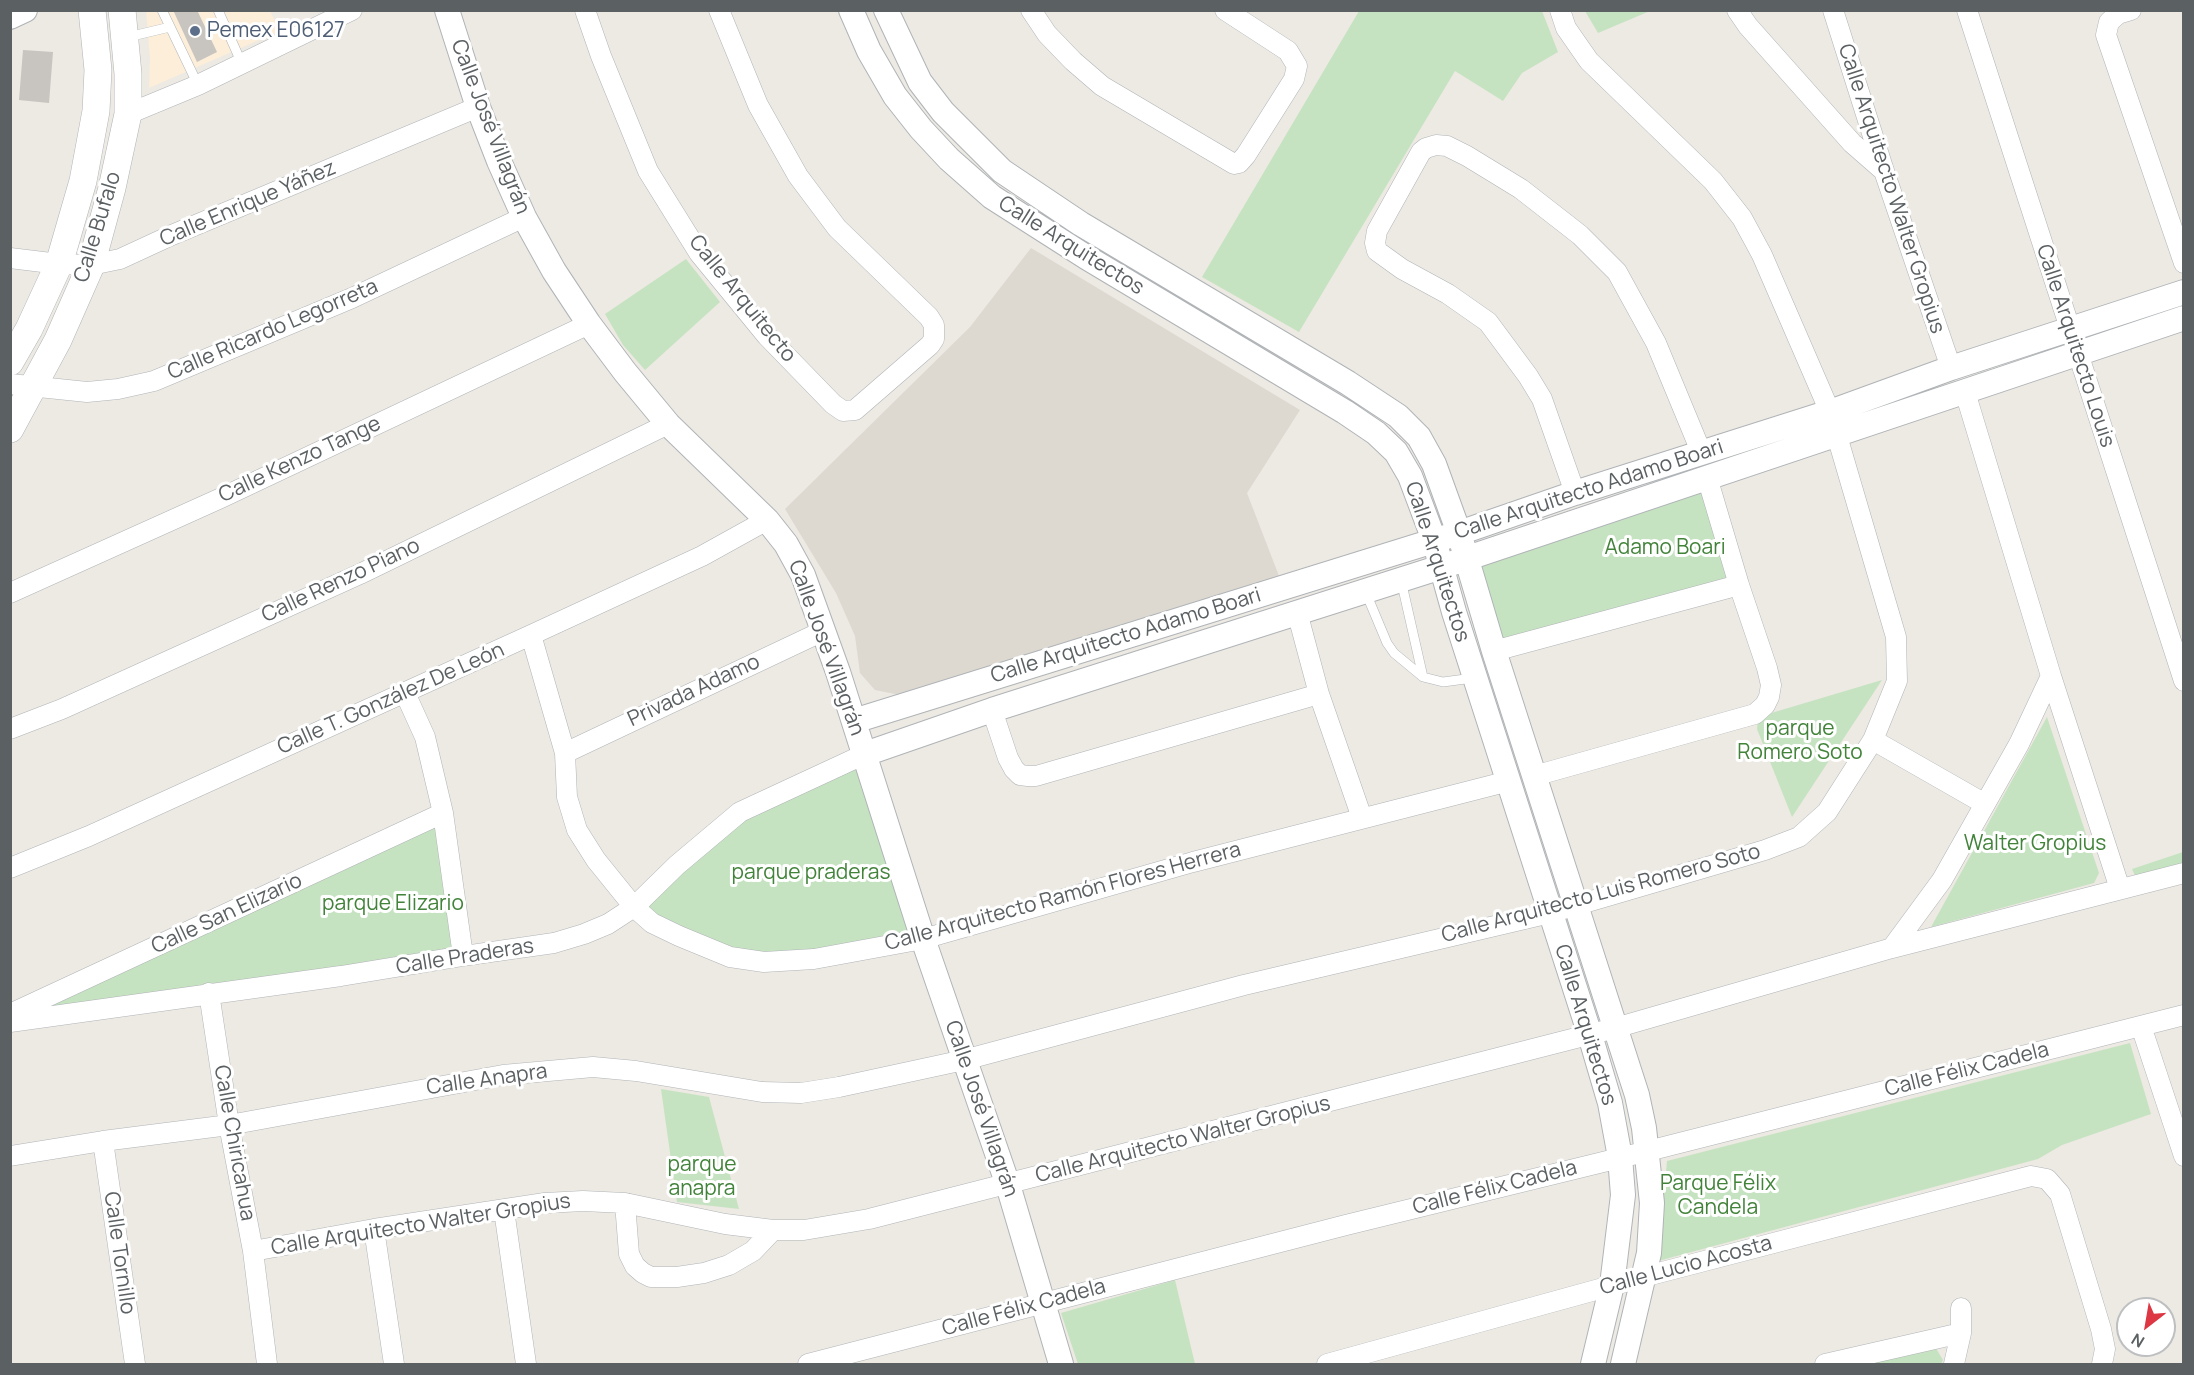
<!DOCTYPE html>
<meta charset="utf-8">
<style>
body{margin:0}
#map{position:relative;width:2194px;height:1375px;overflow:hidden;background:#ede9e3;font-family:Manrope,sans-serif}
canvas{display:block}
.frame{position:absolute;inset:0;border:12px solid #5b6063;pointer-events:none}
.north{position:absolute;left:2116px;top:1297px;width:60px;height:60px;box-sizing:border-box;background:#fff;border:2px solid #bdbfc1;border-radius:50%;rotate:211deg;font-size:16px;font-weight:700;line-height:24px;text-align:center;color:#5b6063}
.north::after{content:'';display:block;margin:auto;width:21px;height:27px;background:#de3744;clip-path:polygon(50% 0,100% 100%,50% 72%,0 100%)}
</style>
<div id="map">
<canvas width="2194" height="1375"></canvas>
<div class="frame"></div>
<div class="north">N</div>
</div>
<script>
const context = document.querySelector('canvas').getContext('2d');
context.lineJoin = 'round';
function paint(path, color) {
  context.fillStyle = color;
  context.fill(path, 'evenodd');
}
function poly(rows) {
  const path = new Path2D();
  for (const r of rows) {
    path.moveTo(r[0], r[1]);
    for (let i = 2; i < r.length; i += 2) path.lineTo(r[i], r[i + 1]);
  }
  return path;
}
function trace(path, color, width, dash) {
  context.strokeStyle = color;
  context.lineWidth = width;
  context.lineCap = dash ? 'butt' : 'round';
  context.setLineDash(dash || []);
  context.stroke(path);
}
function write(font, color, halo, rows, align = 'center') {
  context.font = font + ' Manrope,sans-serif';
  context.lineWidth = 6;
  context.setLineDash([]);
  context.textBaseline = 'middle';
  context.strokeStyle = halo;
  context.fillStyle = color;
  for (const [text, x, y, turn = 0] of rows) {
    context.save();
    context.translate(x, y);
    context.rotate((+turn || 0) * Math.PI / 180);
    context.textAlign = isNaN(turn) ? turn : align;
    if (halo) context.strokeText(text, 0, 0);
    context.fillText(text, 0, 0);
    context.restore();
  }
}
const commercial = poly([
 [146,11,270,11,280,31,149,88,150,59]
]);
const education = poly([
 [1031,248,1300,410,1247,493,1279,576,905,696,875,690,860,673,855,636,836,593,785,509,970,327]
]);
const green = poly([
 [1359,11,1542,11,1558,52,1522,73,1503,101,1455,71,1299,332,1202,277],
 [1585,11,1650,11,1598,33],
 [686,259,720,302,645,370,623,345,605,314],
 [1707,477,1739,585,1494,651,1466,558],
 [1882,680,1792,817,1757,729,1758,717],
 [2047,717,2099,873,2094,883,1931,927],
 [865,754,923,939,764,962,634,907,708,837],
 [443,813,463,956,11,1022],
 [2183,852,2183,866,2136,878,2132,869],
 [2130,1043,2151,1114,2062,1145,2038,1159,1658,1261,1667,1161],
 [661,1089,709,1097,739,1209,677,1202],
 [1175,1280,1195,1364,1078,1364,1061,1313],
 [1934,1345,1943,1360,1941,1364,1843,1364]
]);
const building = poly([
 [173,10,197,10,217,52,197,62],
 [23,50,53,52,49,103,19,100]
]);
const service = poly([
 [162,10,198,85],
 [218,10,242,64],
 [128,37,170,27],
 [1401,580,1423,677],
 [1366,593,1387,643,1394,653,1423,677,1443,682,1473,678]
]);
const minor = poly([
 [585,10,601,56,648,171,699,253,767,336,833,404,843,411,855,410,930,345,934,339,934,325,929,317,837,228,798,176,758,105,719,10],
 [1031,10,1047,34,1073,61,1102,86,1234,164,1239,163,1246,155,1294,79,1297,66,1288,51,1225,10],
 [1737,10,1748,26,1852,143,1884,171],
 [1833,10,1884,171,1951,368],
 [1967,10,2184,681],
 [2131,10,2118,14,2109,22,2106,35,2184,263],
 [128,114,198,85,352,10],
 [10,258,59,264,91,265,120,259,172,235,478,107],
 [10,384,87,392,118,389,154,381,352,298,524,217],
 [1575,493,1542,399,1528,376,1488,322,1448,294,1402,269,1377,251,1375,243,1377,231,1421,152,1426,148,1436,145,1447,146,1467,156,1521,189,1580,235,1617,272,1656,343,1702,454],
 [10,593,221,498,589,324],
 [1297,612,1319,694,1362,818],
 [531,635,565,753,567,797,577,830,596,860,634,907,652,923,679,936,730,957,764,962,814,959,923,939,1193,862,1509,781],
 [1494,651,1739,585],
 [2051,676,2120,889],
 [405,693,425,737,443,813,463,956],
 [992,710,1008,758,1014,769,1020,775,1028,776,1036,776,1319,694],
 [10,729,62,709,360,574,668,424],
 [1873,740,1985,804],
 [565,753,823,631],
 [1534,776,1755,714,1765,705,1769,697,1771,685,1767,668,1739,585,1707,477],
 [10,868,89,836,531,635,702,556,767,520],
 [1892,948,1942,880,2019,744,2051,676,1965,392],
 [209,993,229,1125,253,1251,267,1364],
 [10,1014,443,813],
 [10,1022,341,976,463,956,554,943,584,934,608,924,634,907,677,865,740,812,865,754],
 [2141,1026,2184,1156],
 [103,1141,135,1364],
 [10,1156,103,1141,229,1125,503,1075,593,1067,636,1071,762,1092,801,1093,839,1087,964,1060,1244,985,1550,913,1765,850,1799,837,1827,812,1873,740,1897,681,1896,637,1830,412,1762,255,1742,218,1713,181,1589,61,1566,28,1560,10],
 [625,1203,629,1254,635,1266,643,1273,651,1277,677,1277,704,1273,729,1265,753,1251,773,1230],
 [504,1210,526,1364],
 [374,1229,394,1364],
 [253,1251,374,1229,545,1203,583,1201,625,1203,725,1224,773,1230,804,1230,869,1219,1615,1028,1892,948,2184,873],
 [808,1364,1346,1225,1648,1151,2184,1015],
 [1327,1364,1643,1277,2031,1176,2047,1179,2060,1194,2101,1329,2105,1349,2102,1364],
 [1825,1364,1961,1333],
 [1954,1364,1961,1333,1961,1308]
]);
const tertiary = poly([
 [447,10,478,107,499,161,524,217,554,271,589,324,625,372,668,424,767,520,786,544,803,575,838,672,923,939,1008,1185,1061,1364],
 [851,10,869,51,895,96,921,129,949,159,992,197,1086,257,1345,412,1376,433,1396,452,1410,476,1434,540,1454,612,1590,1035,1610,1103,1620,1157,1623,1195,1612,1285,1593,1364],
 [886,10,920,82,943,112,1002,171,1081,224,1348,383,1398,416,1419,437,1434,464,1459,533,1494,651,1637,1095,1644,1128,1652,1203,1649,1253,1623,1364],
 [10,17,25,10],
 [854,721,1459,533,1575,493,1830,412,1951,368,2184,292],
 [865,754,992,710,1441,567,2184,318]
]);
const secondary = poly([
 [10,362,29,329,59,264,83,181,96,111,98,70,92,10],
 [10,429,58,340,91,265,112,188,128,114,128,74,122,10]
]);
const markers = [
 [195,31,6,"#5c6f8a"]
];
const serviceNames = [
 ["Pemex E06127",207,31]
];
const streetNames = [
 ["Calle José Villagrán",490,127,69],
 ["Calle Arquitecto Walter Gropius",1891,189,72],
 ["Calle Enrique Yáñez",248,204,-23],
 ["Calle Bufalo",98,227,-73],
 ["Calle Arquitectos",1071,246,32],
 ["Calle Arquitecto",742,299,51],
 ["Calle Ricardo Legorreta",273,330,-23],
 ["Calle Arquitecto Louis",2075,346,72],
 ["Calle Kenzo Tange",300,460,-25],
 ["Calle Arquitecto Adamo Boari",1589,490,-18],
 ["Calle Arquitectos",1437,562,72],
 ["Calle Renzo Piano",341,581,-25],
 ["Calle Arquitecto Adamo Boari",1126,636,-17],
 ["Calle José Villagrán",826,648,70],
 ["Privada Adamo",694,691,-25],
 ["Calle T. González De León",391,699,-24],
 ["Calle Arquitecto Luis Romero Soto",1601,894,-15],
 ["Calle Arquitecto Ramón Flores Herrera",1063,897,-15],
 ["Calle San Elizario",227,914,-25],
 ["Calle Praderas",465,957,-9],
 ["Calle Arquitectos",1585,1025,73],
 ["Calle Félix Cadela",1967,1070,-14],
 ["Calle Anapra",487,1080,-8],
 ["Calle José Villagrán",981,1109,71],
 ["Calle Arquitecto Walter Gropius",1183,1140,-14],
 ["Calle Chiricahua",234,1143,80],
 ["Calle Félix Cadela",1495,1188,-14],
 ["Calle Arquitecto Walter Gropius",421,1225,-9],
 ["Calle Tornillo",119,1253,82],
 ["Calle Lucio Acosta",1686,1266,-15],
 ["Calle Félix Cadela",1024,1308,-15]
];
const parkNames = [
 ["Adamo Boari",1665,548],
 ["parque",1800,729],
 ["Romero Soto",1800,753],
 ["Walter Gropius",2035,844],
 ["parque praderas",811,873],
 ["parque Elizario",393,904],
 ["parque",702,1165],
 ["anapra",702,1189],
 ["Parque Félix",1718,1184],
 ["Candela",1718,1208]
];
paint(commercial, '#fceed9');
paint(education, '#ddd9d1');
paint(green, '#c6e3c1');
paint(building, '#c8c4bf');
trace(service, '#b0b4b7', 10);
trace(minor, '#b0b4b7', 21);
trace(tertiary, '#b0b4b7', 26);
trace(secondary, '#b0b4b7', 28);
trace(service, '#fff', 9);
trace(minor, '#fff', 20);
trace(tertiary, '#fff', 24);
trace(secondary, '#fff', 27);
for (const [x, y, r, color] of markers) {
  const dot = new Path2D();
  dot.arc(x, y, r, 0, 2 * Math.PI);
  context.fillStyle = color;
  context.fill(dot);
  trace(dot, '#fff', 2);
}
write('21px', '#4e5e75', '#fff', serviceNames, 'left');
write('21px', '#5b6063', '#fff', streetNames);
write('21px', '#42833a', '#fff', parkNames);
</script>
